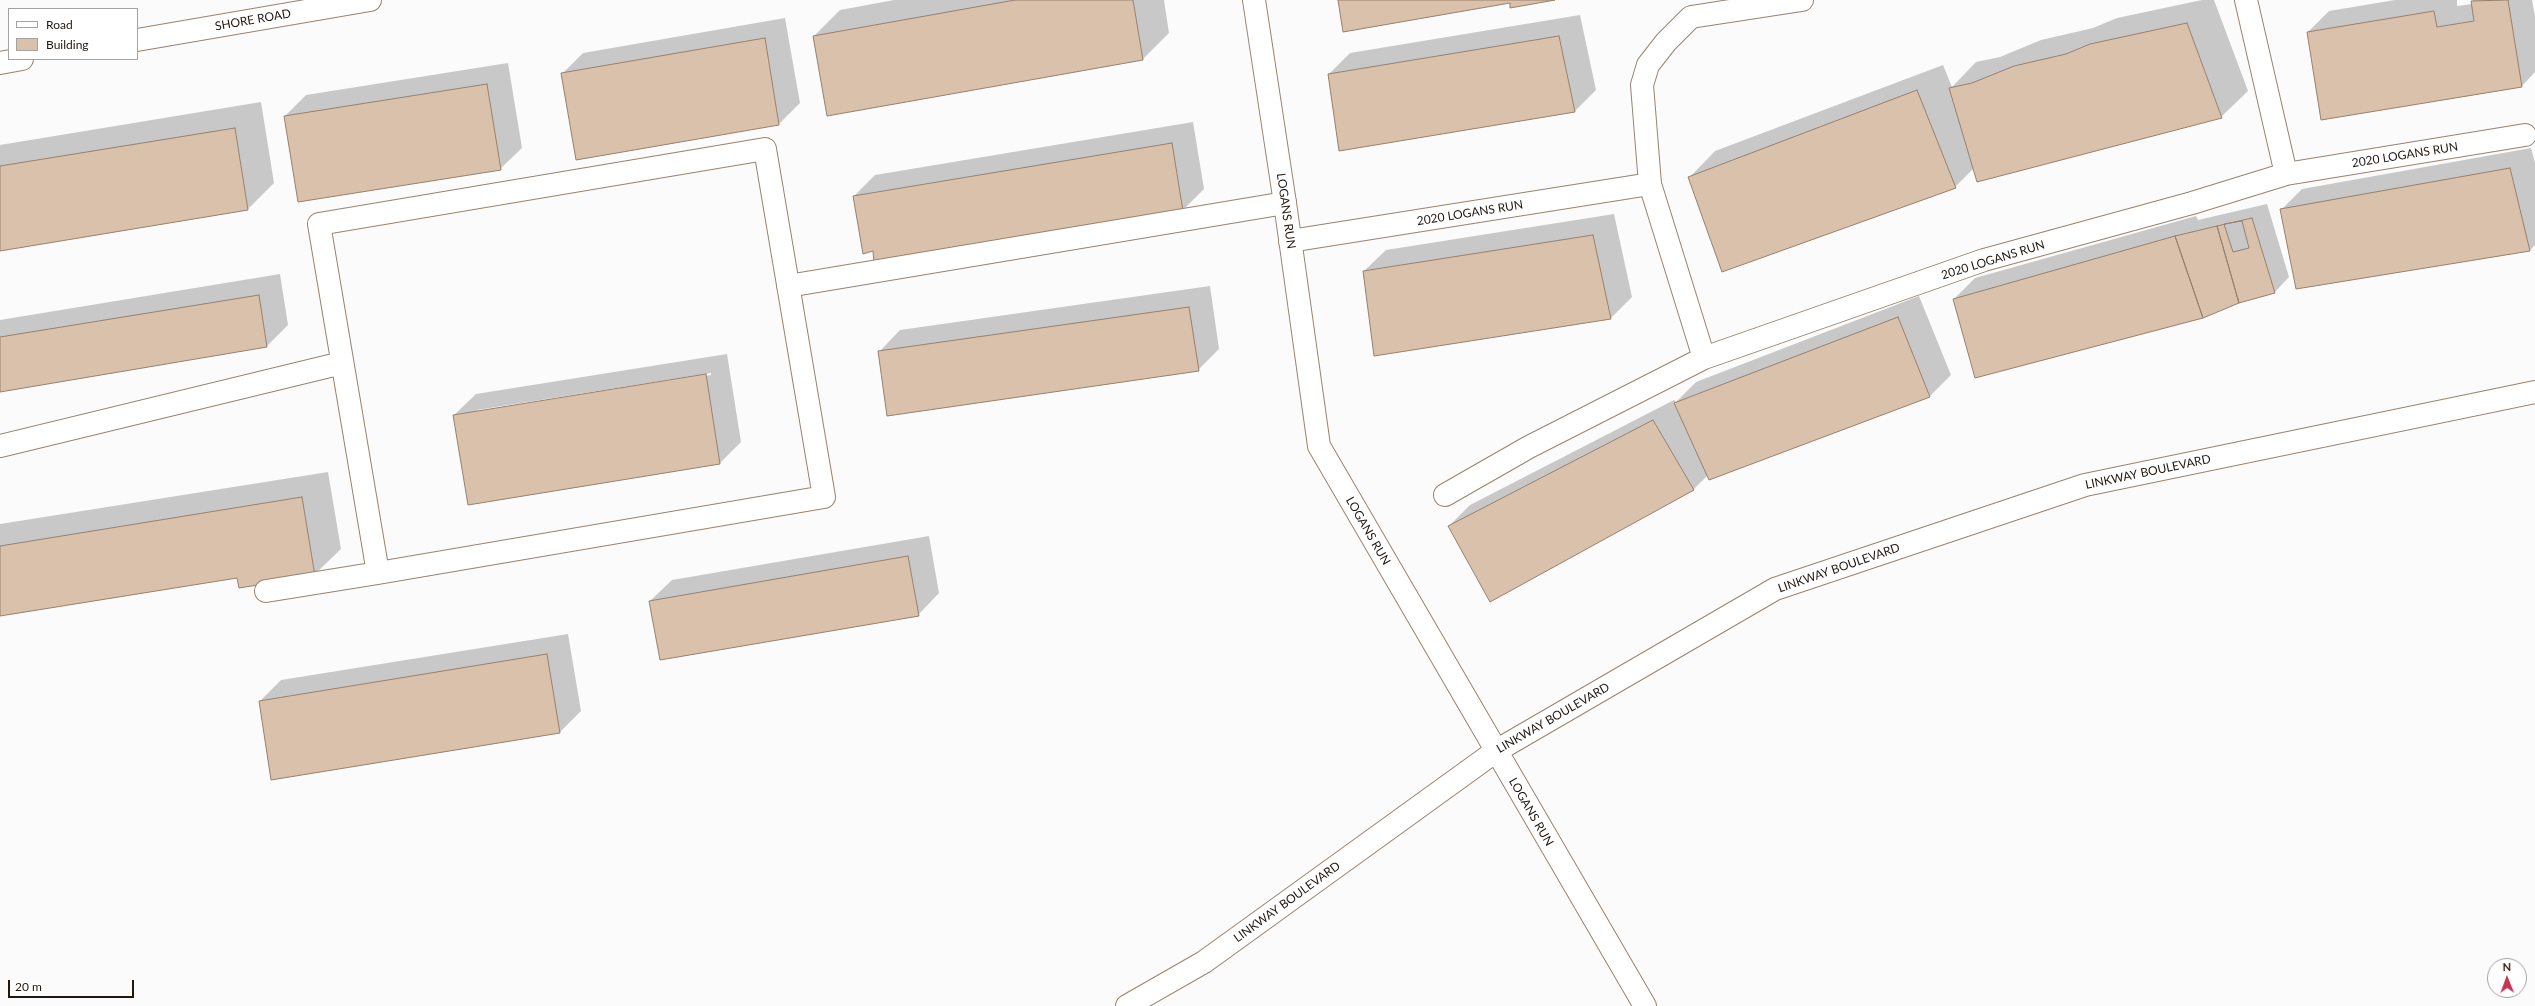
<!DOCTYPE html>
<style>
body{margin:0}
#map{position:relative;width:2535px;height:1006px;overflow:hidden;background:#fbfbfb;font-family:Lato,sans-serif}
canvas{display:block}
.legend{position:absolute;left:8px;top:8px;width:130px;height:52px;box-sizing:border-box;background:#fff;border:1px solid #a6a29f;margin:0;padding:5px 7px;list-style:none;font-size:12px;color:#20170f}
.legend li{display:flex;align-items:center;gap:8px;height:20px}
.legend b{width:20px;border:1px solid #a6a29f}
.north{position:absolute;left:2487px;top:958px;width:40px;height:40px;box-sizing:border-box;background:#fff;border:1px solid #a6a29f;border-radius:50%;rotate:359deg;font-size:11px;font-weight:700;line-height:16px;text-align:center;color:#20170f}
.north::after{content:'';display:block;margin:auto;width:14px;height:18px;background:#c53553;clip-path:polygon(50% 0,100% 100%,50% 72%,0 100%)}
.scale{position:absolute;left:8px;top:980px;width:126px;height:18px;box-sizing:border-box;border:2px solid #20170f;border-top:0;padding-left:5px;font-size:12px;line-height:14px;white-space:nowrap;color:#20170f;-webkit-text-stroke:3px #fff;paint-order:stroke}
</style>
<div id="map">
<canvas width="2535" height="1006"></canvas>
<ul class="legend">
<li><b style="height:5px;background:#fff"></b>Road</li>
<li><b style="height:11px;background:#dac1ab"></b>Building</li>
</ul>
<div class="north">N</div>
<div class="scale">20 m</div>
</div>
<script>
const context = document.querySelector('canvas').getContext('2d');
context.lineJoin = 'round';
function paint(path, color) {
  context.fillStyle = color;
  context.fill(path, 'evenodd');
}
function poly(rows) {
  const path = new Path2D();
  for (const r of rows) {
    path.moveTo(r[0], r[1]);
    for (let i = 2; i < r.length; i += 2) path.lineTo(r[i], r[i + 1]);
  }
  return path;
}
function trace(path, color, width, dash) {
  context.strokeStyle = color;
  context.lineWidth = width;
  context.lineCap = dash ? 'butt' : 'round';
  context.setLineDash(dash || []);
  context.stroke(path);
}
function write(font, color, halo, rows, align = 'center') {
  context.font = font + ' Lato,sans-serif';
  context.lineWidth = 4;
  context.setLineDash([]);
  context.textBaseline = 'middle';
  context.strokeStyle = halo;
  context.fillStyle = color;
  for (const [text, x, y, turn = 0] of rows) {
    context.save();
    context.translate(x, y);
    context.rotate((+turn || 0) * Math.PI / 180);
    context.textAlign = isNaN(turn) ? turn : align;
    if (halo) context.strokeText(text, 0, 0);
    context.fillText(text, 0, 0);
    context.restore();
  }
}
const shadow = poly([
 [894,0,1164,0,1169,33,1143,59,828,115,814,36,840,10],
 [2202,0,2214,0,2248,91,2221,117,1974,168,1955,187,1689,178,1715,151,1943,65,1952,87,1976,62,2000,57,2041,40,2093,28,2117,18],
 [2395,0,2457,0,2457,6,2472,4,2473,0,2532,0,2535,16,2535,72,2522,86,2308,32,2329,11],
 [1580,15,1596,90,1575,111,1329,74,1350,53],
 [785,18,800,103,779,124,577,159,562,74,583,53],
 [508,63,522,148,500,169,285,116,306,95],
 [261,102,274,183,248,209,0,249,0,145],
 [1193,122,1204,189,1183,210,874,250,854,196,875,175],
 [2531,148,2535,163,2535,245,2530,250,2281,210,2302,189],
 [2267,204,2289,277,2275,292,2238,302,1954,299,1975,278,2196,216,2198,220],
 [1614,214,1632,297,1611,318,1364,271,1386,250],
 [280,274,288,325,267,346,0,391,0,320],
 [1210,286,1219,349,1198,370,879,352,900,330],
 [1919,296,1951,375,1930,396,1708,475,1693,490,1449,526,1470,505,1674,400,1676,402,1696,382],
 [727,354,741,442,720,463,454,415,476,394],
 [711,373,711,375,477,412,477,410],
 [328,472,341,549,314,575,238,577,0,615,0,524],
 [929,536,939,593,918,615,650,601,672,580],
 [568,634,581,711,560,732,272,778,260,701,281,680]
]);
const building = poly([
 [1015,0,1133,0,1143,60,827,116,813,36,1015,0],
 [1338,0,1555,0,1510,8,1510,3,1343,32,1338,0],
 [2508,0,2522,87,2321,120,2307,32,2434,11,2437,27,2474,21,2471,1,2508,0],
 [2187,23,2222,118,1977,182,1949,88,1972,83,2014,66,2066,54,2090,44,2187,23],
 [1559,36,1575,112,1339,151,1328,74,1559,36],
 [765,38,779,125,576,160,561,73,765,38],
 [487,84,501,170,298,202,284,116,487,84],
 [1917,90,1956,188,1722,272,1688,177,1917,90],
 [235,128,248,210,0,251,0,166,235,128],
 [1172,143,1183,211,874,263,873,251,863,254,853,196,1172,143],
 [2510,168,2530,251,2296,289,2280,209,2510,168],
 [2252,218,2275,293,2239,303,2217,226,2252,218],
 [2242,221,2249,248,2233,252,2224,224,2242,221],
 [2217,226,2239,303,2203,318,2175,236,2217,226],
 [1593,235,1611,319,1374,356,1363,271,1593,235],
 [2175,236,2203,318,1975,378,1953,299,2175,236],
 [259,295,267,347,0,392,0,337,259,295],
 [1189,307,1199,371,887,416,878,351,1189,307],
 [1898,317,1930,397,1709,480,1674,403,1898,317],
 [706,374,720,464,468,505,453,415,706,374],
 [1653,420,1694,490,1490,602,1448,526,1653,420],
 [302,497,315,576,239,588,237,578,0,616,0,546,302,497],
 [908,556,919,616,660,660,649,601,908,556],
 [547,654,560,733,271,780,259,701,547,654]
]);
const lane = poly([
 [2246,0,2286,174],
 [1290,241,1650,184],
 [788,286,1285,203],
 [1704,358,1650,184,1642,85,1648,65,1666,42,1691,17,1802,0],
 [0,446,342,363],
 [1445,495,1529,447,1704,358,1984,260,2192,203,2286,174,2525,135],
 [266,591,378,573,824,497,765,149,319,224,378,573]
]);
const street = poly([
 [1254,0,1285,203,1319,446,1645,1006],
 [1127,1006,1204,962,1496,751,1775,589,2085,485,2535,392]
]);
const secondary = poly([
 [137,40,370,0],
 [0,63,22,59]
]);
const streetNames = [
 ["SHORE ROAD",253,20,-10],
 ["2020 LOGANS RUN",2405,155,-9],
 ["LOGANS RUN",1286,211,82],
 ["2020 LOGANS RUN",1470,213,-9],
 ["2020 LOGANS RUN",1993,260,-17],
 ["LINKWAY BOULEVARD",2148,472,-12],
 ["LOGANS RUN",1368,531,60],
 ["LINKWAY BOULEVARD",1839,568,-19],
 ["LINKWAY BOULEVARD",1553,718,-30],
 ["LOGANS RUN",1531,812,60],
 ["LINKWAY BOULEVARD",1287,902,-36]
];
paint(shadow, '#0003');
paint(building, '#dac1ab');
trace(building, '#97806c', 1);
trace(lane, '#99836e', 24);
trace(street, '#99836e', 24);
trace(secondary, '#99836e', 24);
trace(lane, '#fff', 22);
trace(street, '#fff', 22);
trace(secondary, '#fff', 22);
write('12px', '#20170f', '#fff', streetNames);
</script>
